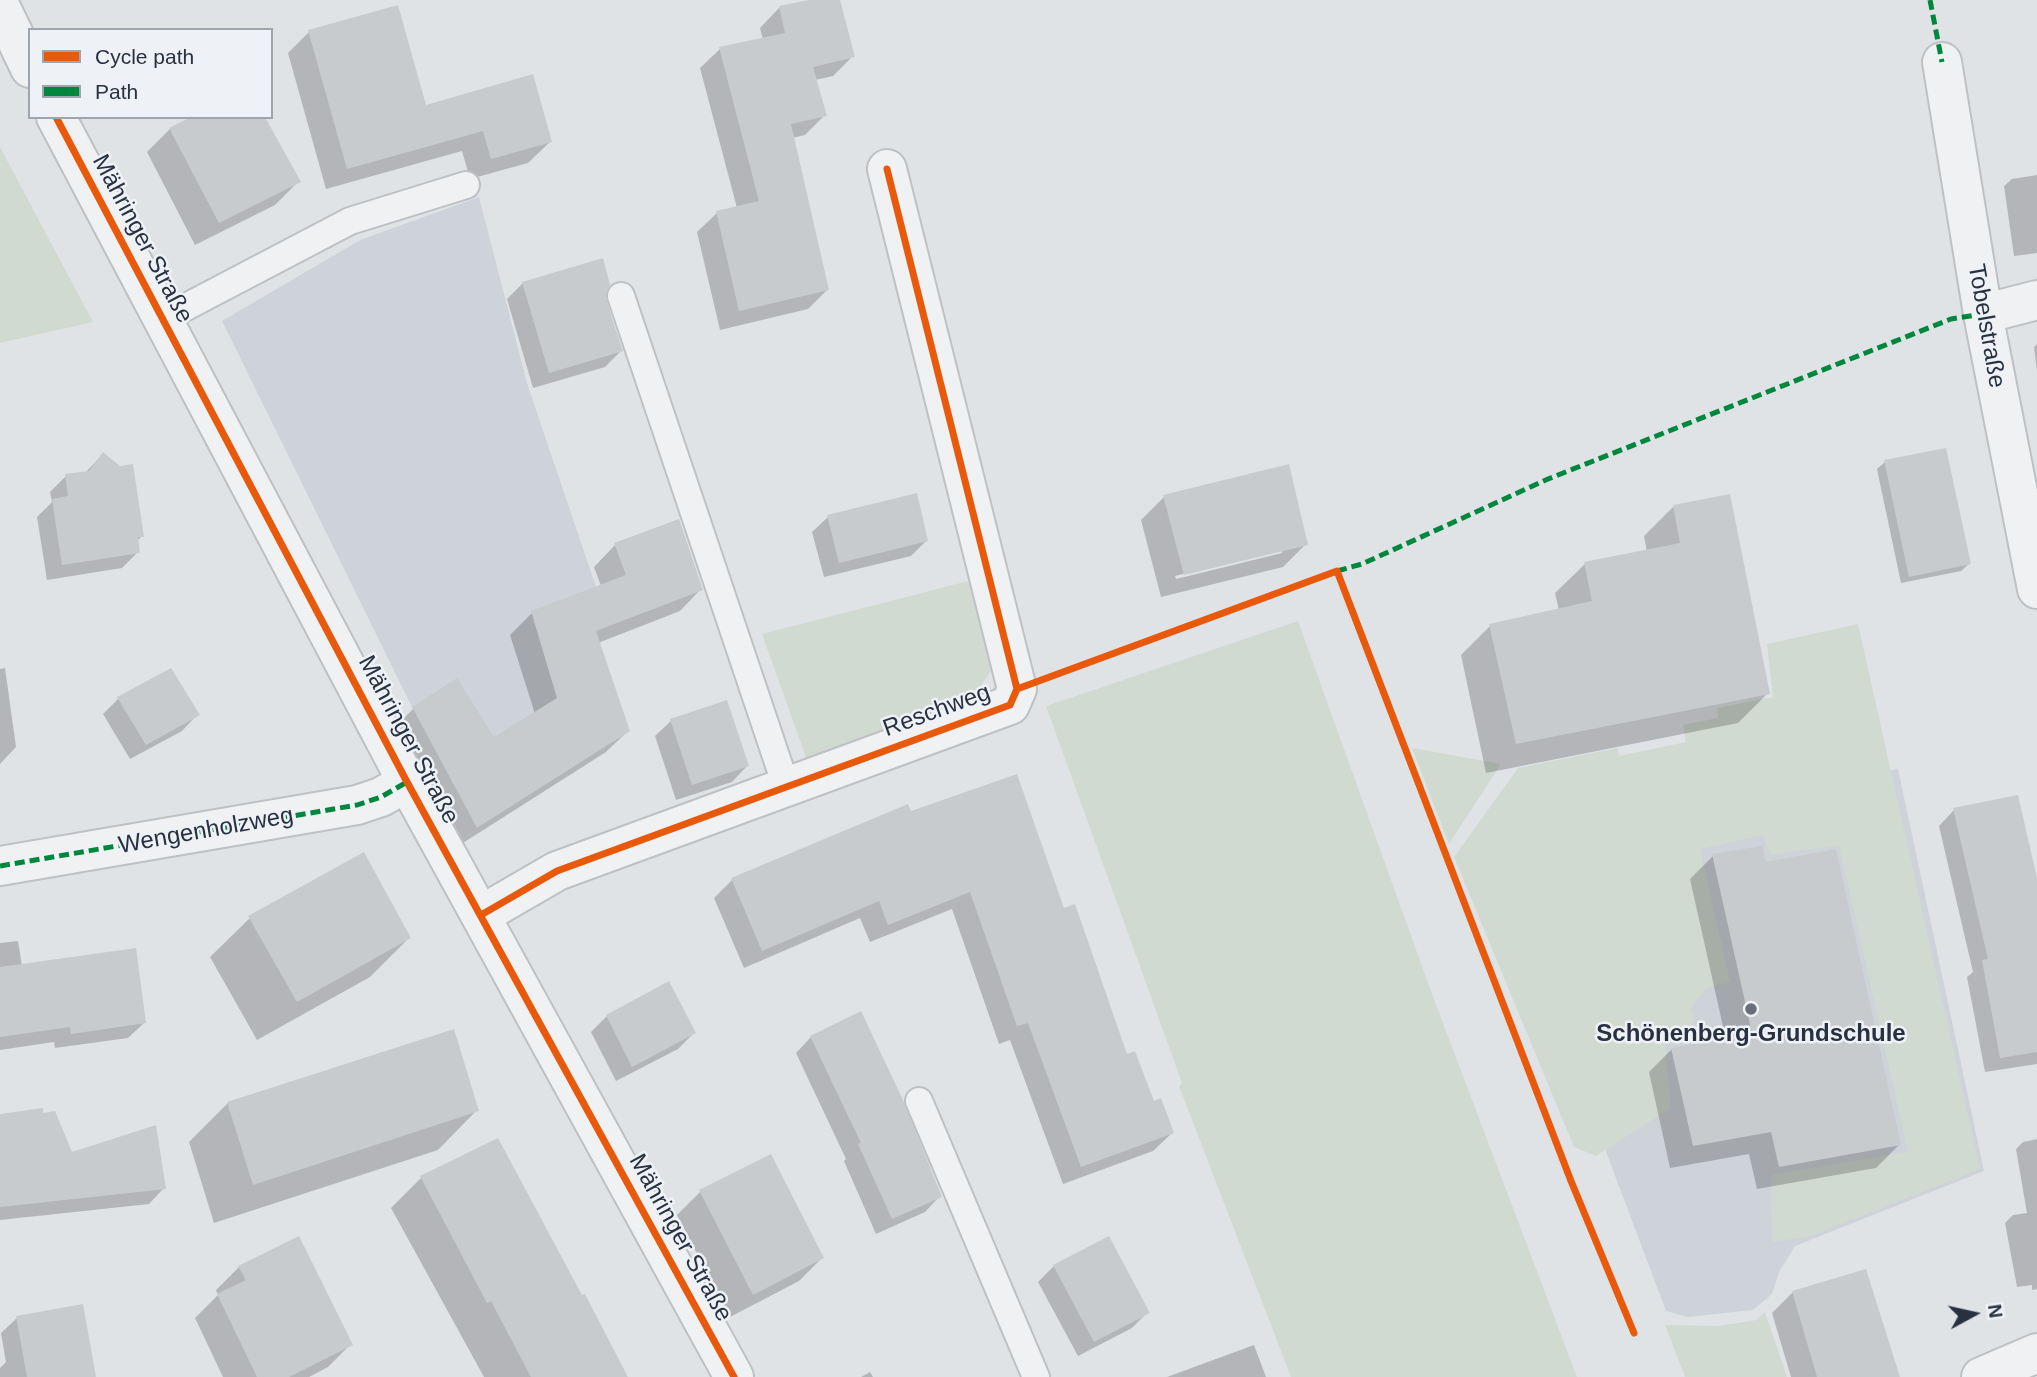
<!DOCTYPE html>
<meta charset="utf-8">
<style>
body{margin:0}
#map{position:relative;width:2037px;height:1377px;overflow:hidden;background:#e0e3e6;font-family:Arial,sans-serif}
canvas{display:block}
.legend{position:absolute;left:28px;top:28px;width:245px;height:91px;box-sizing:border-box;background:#eef2f6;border:2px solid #9ea5ad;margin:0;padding:9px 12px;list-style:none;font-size:21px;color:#273140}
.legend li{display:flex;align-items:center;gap:14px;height:35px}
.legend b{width:35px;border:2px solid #9ea5ad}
.north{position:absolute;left:1939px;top:1279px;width:70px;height:70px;-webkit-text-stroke:5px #eef2f6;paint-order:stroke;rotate:82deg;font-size:19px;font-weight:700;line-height:28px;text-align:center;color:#273140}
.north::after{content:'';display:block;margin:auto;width:24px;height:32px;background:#273140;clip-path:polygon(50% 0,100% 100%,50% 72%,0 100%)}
</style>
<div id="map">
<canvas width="2037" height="1377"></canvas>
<ul class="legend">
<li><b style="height:9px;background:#e8590c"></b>Cycle path</li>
<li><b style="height:9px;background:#00873e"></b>Path</li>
</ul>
<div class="north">N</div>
</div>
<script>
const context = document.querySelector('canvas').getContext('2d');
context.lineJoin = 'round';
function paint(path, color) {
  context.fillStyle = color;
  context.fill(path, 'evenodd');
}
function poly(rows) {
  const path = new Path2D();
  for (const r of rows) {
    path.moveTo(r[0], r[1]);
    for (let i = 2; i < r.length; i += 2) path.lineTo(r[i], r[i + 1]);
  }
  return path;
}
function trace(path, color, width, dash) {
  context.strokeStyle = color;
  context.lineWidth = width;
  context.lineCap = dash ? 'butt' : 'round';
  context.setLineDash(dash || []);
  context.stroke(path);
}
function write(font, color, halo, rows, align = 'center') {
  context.font = font + ' Arial,sans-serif';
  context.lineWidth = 5;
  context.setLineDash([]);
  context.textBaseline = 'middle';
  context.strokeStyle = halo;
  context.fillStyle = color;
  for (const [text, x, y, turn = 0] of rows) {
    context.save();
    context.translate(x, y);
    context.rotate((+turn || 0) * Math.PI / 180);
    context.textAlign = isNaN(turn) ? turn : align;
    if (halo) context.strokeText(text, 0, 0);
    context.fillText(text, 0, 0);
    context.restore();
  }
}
const built = poly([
 [479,197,527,383,596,587,582,592,601,719,613,742,477,828,412,707,222,321,360,240],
 [1898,769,1984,1171,1795,1246,1779,1272,1772,1294,1753,1310,1688,1317,1666,1311,1491,846]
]);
const green = poly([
 [0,147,93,322,0,343],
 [976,579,998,660,974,696,808,763,762,634],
 [1298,621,1432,994,1577,1377,1291,1377,1179,1086,1182,1083,1046,706],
 [1858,624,1980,1169,1810,1236,1772,1242,1771,1175,1908,1152,1839,845,1770,855,1763,835,1700,849,1730,982,1707,988,1691,1008,1695,1022,1664,1036,1671,1108,1596,1156,1574,1147,1454,857,1518,768,1618,748,1619,756,1686,742,1683,725,1718,718,1717,708,1773,697,1767,644],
 [1412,748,1501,764,1449,844],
 [1765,1312,1787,1377,1685,1377,1665,1325,1718,1326,1756,1320]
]);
const shadow = poly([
 [817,0,838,0,853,56,833,76,815,80,825,115,805,135,792,138,827,290,808,309,720,330,697,232,717,213,737,208,700,68,720,49,763,40,760,28,779,8],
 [309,32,424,107,550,142,528,163,470,179,462,151,326,189,288,53],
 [170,129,298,182,275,205,195,245,147,152],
 [2037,175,2037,253,2014,256,2004,186,2012,179],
 [523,283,604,292,621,351,605,367,533,388,507,299],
 [2037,344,2037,371,2034,347],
 [103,454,142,536,137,541,138,552,122,568,47,580,37,517,52,502,50,492,66,476,85,473],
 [1885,462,1969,564,1961,571,1901,583,1877,469],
 [1164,497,1306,544,1283,567,1161,597,1141,520],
 [1282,549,1282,553,1176,579,1175,576],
 [1673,507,1768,693,1738,723,1486,773,1461,655,1490,626,1559,610,1555,593,1585,564,1647,552,1644,536],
 [828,517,926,541,911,556,824,577,812,532],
 [615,545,701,589,680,611,598,643,628,731,606,752,455,848,392,730,413,709,493,739,535,714,510,635,532,613,601,586,594,567],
 [5,668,16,747,0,764,0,669],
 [118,699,197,715,182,731,130,759,103,714],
 [671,721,747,766,732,782,676,800,655,736],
 [1954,810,2037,886,2037,1064,1985,1072,1967,977,1973,972,1939,826],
 [910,813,1063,910,1126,1056,1172,1133,1153,1151,1063,1184,1010,1040,999,1044,952,909,870,942,860,918,744,968,714,898,732,880],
 [1713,856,1899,1145,1876,1168,1757,1189,1749,1154,1670,1168,1649,1072,1672,1049,1726,1040,1690,879],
 [250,918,409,938,370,977,257,1040,210,957],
 [18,941,22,966,144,1023,128,1038,55,1048,54,1042,0,1050,0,943],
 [607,1016,694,1033,678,1049,616,1081,591,1032],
 [811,1037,940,1196,925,1212,876,1234,844,1161,846,1159,796,1053],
 [228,1103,477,1110,438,1150,214,1223,189,1142],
 [0,1115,42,1115,71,1154,164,1188,149,1204,0,1220],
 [2037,1139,2037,1289,2032,1290,2032,1285,2017,1287,2005,1223,2013,1215,2027,1213,2016,1149,2023,1142],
 [422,1177,620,1377,484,1377,391,1208],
 [700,1192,822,1258,799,1281,730,1317,677,1215],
 [298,1238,351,1344,328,1367,309,1377,223,1377,195,1318,218,1295,216,1290,239,1267],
 [1054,1266,1148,1312,1132,1328,1078,1356,1038,1282],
 [1793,1292,1898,1377,1791,1377,1772,1313],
 [17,1318,94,1377,0,1377,0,1368,6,1362,1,1333],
 [1254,1345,1266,1377,1167,1377],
 [870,1372,873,1377,861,1377]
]);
const building = poly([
 [809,0,840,0,855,57,813,67,827,116,791,124,829,290,739,311,716,211,759,201,719,47,785,33,779,6],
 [398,5,426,105,533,74,552,142,491,159,483,131,347,169,308,30],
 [191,117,265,117,301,182,219,223,169,128],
 [603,258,610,285,606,292,606,301,623,351,549,373,522,282],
 [1946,448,1971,564,1909,577,1884,460],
 [103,452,120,466,133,464,144,537,138,537,140,553,62,565,52,499,68,496,65,474,89,471],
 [1289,464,1308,545,1184,575,1163,495],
 [917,493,928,541,839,563,827,515],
 [1730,494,1770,694,1516,744,1489,624,1592,601,1584,562,1680,543,1673,505],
 [679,519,703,590,596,631,630,731,477,828,412,707,457,678,494,737,557,698,531,611,626,575,614,543],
 [171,668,200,715,146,745,117,697],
 [727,700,749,766,692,785,670,719],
 [1017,774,1064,908,1075,904,1127,1054,1135,1051,1154,1101,1161,1098,1174,1133,1081,1167,1028,1023,1017,1026,970,892,888,925,879,901,762,951,731,878,908,804,911,811],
 [2018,795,2037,878,2037,1052,2000,1058,1982,960,1988,959,1953,808],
 [1762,846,1766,862,1836,849,1901,1145,1779,1167,1771,1132,1693,1146,1671,1048,1752,1033,1712,854],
 [364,852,411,938,297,1002,248,916],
 [136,948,146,1023,71,1034,70,1027,0,1037,0,967],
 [669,981,696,1033,632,1067,606,1015],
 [861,1011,903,1100,942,1197,892,1219,858,1144,861,1143,810,1036],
 [454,1029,479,1111,253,1185,227,1102],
 [43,1108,43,1113,55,1111,72,1152,156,1125,166,1189,0,1207,0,1114],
 [498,1138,582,1295,585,1294,628,1377,531,1377,491,1301,487,1303,420,1176],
 [771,1154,824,1258,753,1295,699,1190],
 [299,1236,353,1345,289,1377,257,1377,217,1294,246,1280,238,1266],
 [1109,1236,1150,1313,1094,1342,1053,1265],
 [1866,1269,1900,1377,1817,1377,1792,1291],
 [83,1304,96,1377,27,1377,16,1316]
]);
const service = poly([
 [621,296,786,786],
 [163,319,350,221,466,185],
 [919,1101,1036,1377]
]);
const minor = poly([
 [1942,62,1983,314,2037,589],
 [1983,314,2037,300],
 [0,866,357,805,381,797,407,782],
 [481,915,557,871,1010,705,1017,689,887,169],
 [1981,1377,2037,1353]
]);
const tertiary = poly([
 [0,6,30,68],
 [56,117,407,782,734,1377]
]);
const quiet = poly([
 [1930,0,1942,62],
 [1337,571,1362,564,1548,479,1951,319,1983,314],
 [0,866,357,805,381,797,407,782]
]);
const cycleway = poly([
 [56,117,407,782,734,1377],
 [1017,689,1337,571,1571,1181,1634,1333],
 [481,915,557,871,1010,705,1017,689,887,169]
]);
const markers = [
 [1751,1009,7,"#686f7a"]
];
const streetNames = [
 ["Mähringer Straße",142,239,62],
 ["Tobelstraße",1986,326,80],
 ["Reschweg",937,711,-20],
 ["Mähringer Straße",408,740,62],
 ["Wengenholzweg",206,831,-10],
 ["Mähringer Straße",680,1238,61]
];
const poiNames = [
 ["Schönenberg-Grundschule",1751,1034]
];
paint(built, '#ced3d9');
paint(green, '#d1dad1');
paint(shadow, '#0003');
paint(building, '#c8cbce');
trace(service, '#bec1c4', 30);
trace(minor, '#bec1c4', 42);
trace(tertiary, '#bec1c4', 42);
trace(service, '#f0f1f3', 26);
trace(minor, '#f0f1f3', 38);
trace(tertiary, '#f0f1f3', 38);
trace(quiet, '#00873e', 5, [10, 5]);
trace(cycleway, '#e8590c', 7);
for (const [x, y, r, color] of markers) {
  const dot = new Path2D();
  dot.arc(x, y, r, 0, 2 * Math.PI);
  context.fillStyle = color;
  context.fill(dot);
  trace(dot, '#eef2f6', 2.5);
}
write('24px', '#273140', '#eef2f6', streetNames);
write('bold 24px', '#273140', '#eef2f6', poiNames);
</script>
